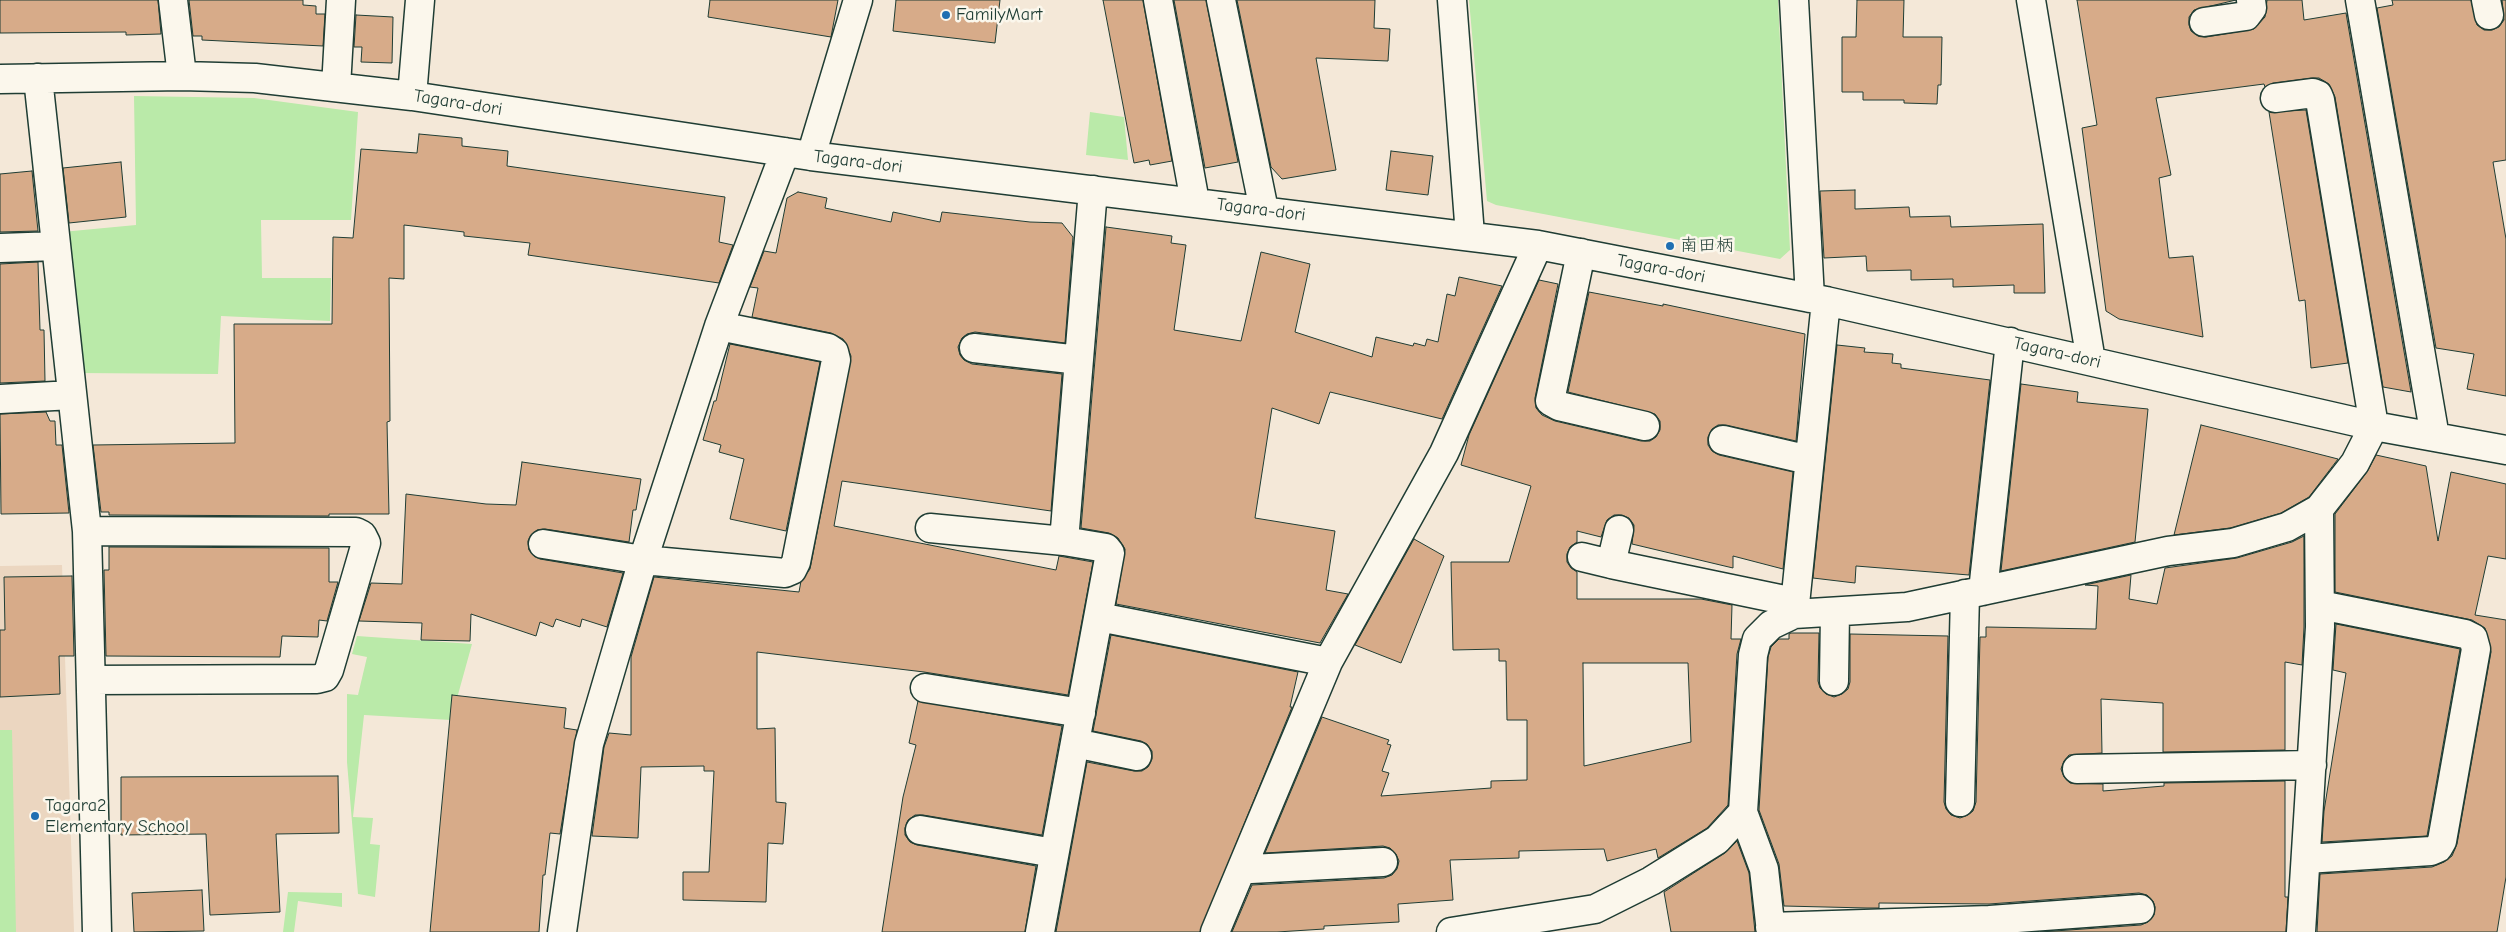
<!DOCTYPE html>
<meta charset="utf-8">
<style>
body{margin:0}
canvas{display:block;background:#f4e8d8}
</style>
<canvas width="2506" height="932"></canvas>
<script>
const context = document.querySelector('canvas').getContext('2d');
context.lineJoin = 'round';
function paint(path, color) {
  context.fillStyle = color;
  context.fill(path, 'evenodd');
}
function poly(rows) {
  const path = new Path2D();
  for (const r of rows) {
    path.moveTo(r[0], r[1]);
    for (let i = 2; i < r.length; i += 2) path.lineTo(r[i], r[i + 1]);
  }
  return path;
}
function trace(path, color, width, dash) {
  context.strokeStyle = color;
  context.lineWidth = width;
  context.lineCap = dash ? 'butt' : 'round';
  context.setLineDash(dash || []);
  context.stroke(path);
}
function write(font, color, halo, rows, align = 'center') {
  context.font = font + ' "Comic Neue","Klee One",sans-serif';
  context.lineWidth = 5;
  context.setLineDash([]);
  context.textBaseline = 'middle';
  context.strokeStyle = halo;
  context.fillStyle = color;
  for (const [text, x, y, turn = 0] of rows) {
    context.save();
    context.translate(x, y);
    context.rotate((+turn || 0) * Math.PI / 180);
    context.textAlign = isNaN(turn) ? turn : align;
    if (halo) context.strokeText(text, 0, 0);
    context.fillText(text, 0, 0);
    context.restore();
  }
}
const built = poly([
 [62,565,74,932,0,932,0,566]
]);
const green = poly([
 [1469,0,1778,0,1790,250,1780,259,1496,205,1487,201],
 [134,96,254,98,358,112,351,220,261,220,262,278,331,278,330,321,221,316,218,374,76,373,62,232,136,225],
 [1090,112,1124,117,1128,160,1086,155],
 [357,636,472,644,451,720,364,715,353,817,373,818,370,844,380,845,375,897,358,894,347,762,347,694,358,695,367,657,352,654],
 [0,730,12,730,16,932,0,932],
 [288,892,342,893,342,907,298,901,294,932,283,932]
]);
const building = poly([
 [0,0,158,0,161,34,126,35,126,32,0,33,0,0],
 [189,0,303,0,303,5,316,6,316,14,325,14,323,46,202,40,202,36,193,36,189,0],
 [710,0,838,0,831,37,708,17,710,0],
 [896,0,1000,0,995,43,893,31,896,0],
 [1103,0,1143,0,1172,161,1150,165,1149,160,1134,163,1103,0],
 [1174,0,1206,0,1238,162,1205,168,1174,0],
 [1237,0,1375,0,1374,28,1390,29,1388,61,1316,58,1336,170,1282,179,1271,167,1237,0],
 [1857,0,1904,0,1903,37,1942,37,1941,85,1938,85,1937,104,1904,103,1904,100,1863,100,1863,92,1842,92,1842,37,1856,37,1857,0],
 [2077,0,2236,0,2194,10,2189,17,2189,25,2191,31,2198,36,2206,37,2254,29,2265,17,2267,0,2302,0,2304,20,2346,13,2411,392,2383,387,2335,97,2329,84,2319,78,2311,78,2273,83,2265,87,2264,84,2156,98,2171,175,2159,178,2169,258,2193,256,2203,337,2119,319,2106,311,2082,128,2097,125,2077,0],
 [2392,0,2471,0,2477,25,2484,30,2492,30,2499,27,2504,20,2502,0,2506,0,2506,160,2493,162,2506,239,2506,396,2467,389,2474,354,2436,348,2377,8,2393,5,2392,0],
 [356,15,393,17,392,63,361,62,362,47,354,47,356,15],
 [2306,110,2348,363,2311,368,2305,300,2299,301,2269,112,2306,110],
 [419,134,462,138,462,146,508,151,507,166,725,197,719,242,733,245,719,283,528,255,530,243,464,236,464,232,404,225,404,279,389,278,390,421,387,422,389,514,329,514,329,516,109,515,109,512,101,512,93,445,235,443,234,324,332,324,333,237,353,238,361,149,417,153,419,134],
 [1391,151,1433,156,1428,195,1386,190,1391,151],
 [121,162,126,217,69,223,63,168,121,162],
 [32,171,38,231,0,232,0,174,32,171],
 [1855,190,1855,209,1909,207,1910,217,1950,216,1951,227,2043,224,2045,293,2014,293,2014,285,1953,287,1953,279,1911,280,1911,270,1867,271,1866,256,1824,258,1820,191,1855,190],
 [798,192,827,198,825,208,891,222,893,212,940,222,942,212,1030,222,1062,223,1073,237,1065,343,975,332,967,334,962,338,958,347,960,355,964,360,972,364,1062,374,1051,511,842,481,834,526,1056,570,1059,556,1093,562,1068,695,924,672,757,652,757,729,775,728,776,802,786,803,783,844,768,843,766,902,683,900,683,872,709,872,714,771,704,771,704,766,641,767,638,838,592,836,604,747,609,733,631,735,631,657,654,577,799,592,801,581,810,569,851,356,843,339,831,333,752,317,758,288,750,287,764,251,776,253,787,198,798,192],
 [1106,227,1172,236,1171,243,1186,245,1174,330,1241,341,1261,252,1310,264,1295,332,1372,357,1376,337,1413,346,1414,343,1425,346,1427,339,1438,342,1447,294,1455,296,1459,277,1502,286,1442,419,1330,392,1319,424,1272,408,1255,518,1335,531,1326,590,1348,594,1320,643,1116,604,1125,549,1118,538,1109,533,1081,528,1106,227],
 [38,262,40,330,44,330,45,381,0,383,0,264,38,262],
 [1539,280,1558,284,1535,398,1536,408,1542,415,1555,421,1641,441,1650,441,1656,437,1660,430,1660,421,1655,414,1568,392,1589,292,1663,306,1663,304,1805,334,1796,441,1726,425,1718,425,1712,429,1708,437,1708,445,1712,451,1719,455,1793,472,1783,569,1733,556,1733,568,1632,544,1634,525,1629,518,1622,515,1614,515,1607,520,1601,537,1577,531,1577,542,1570,547,1567,554,1567,562,1571,568,1577,572,1577,599,1701,599,1732,605,1731,639,1741,639,1737,654,1728,805,1707,828,1658,858,1656,849,1607,861,1604,849,1519,851,1519,858,1450,860,1453,900,1398,904,1399,922,1324,926,1324,929,1277,932,1232,932,1252,885,1384,878,1392,875,1397,869,1399,861,1396,854,1390,848,1383,846,1265,853,1322,717,1389,740,1387,744,1391,745,1382,771,1389,773,1381,796,1491,788,1491,781,1527,780,1527,720,1507,720,1506,661,1499,661,1499,649,1453,650,1451,562,1509,562,1531,486,1461,465,1469,435,1539,280],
 [1583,663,1688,663,1691,742,1584,766,1583,663],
 [730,344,820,362,786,531,730,519,744,459,719,452,721,445,703,440,714,401,716,401,730,344],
 [1837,345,1865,348,1864,352,1893,354,1892,363,1901,364,1901,368,1990,380,1969,575,1856,566,1855,583,1813,578,1837,345],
 [2021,384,2078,392,2077,402,2148,409,2135,542,2001,571,2021,384],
 [46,412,50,421,55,421,56,445,62,445,69,513,1,514,0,414,46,412],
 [2201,425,2287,446,2338,459,2309,497,2281,513,2230,528,2174,535,2201,425],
 [2376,455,2426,466,2438,541,2451,472,2506,484,2506,559,2488,556,2475,615,2506,620,2506,877,2497,932,2317,932,2320,874,2432,867,2444,862,2452,856,2457,844,2491,652,2485,628,2472,620,2335,592,2335,514,2367,472,2376,455],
 [522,462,641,479,636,510,633,510,629,542,545,529,537,530,531,535,528,541,529,550,534,556,540,559,623,573,607,627,582,619,580,627,556,619,553,627,540,622,536,636,471,614,470,641,421,640,422,623,359,621,371,583,402,584,406,494,486,504,516,505,522,462],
 [2304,536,2304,627,2302,665,2285,662,2285,750,2163,752,2163,703,2101,699,2102,753,2069,755,2064,761,2061,769,2064,777,2070,783,2103,784,2103,791,2164,786,2164,783,2285,781,2285,897,2288,897,2286,932,2040,932,2141,925,2148,922,2154,915,2155,907,2153,901,2147,895,2139,893,1989,904,1879,903,1879,908,1867,908,1784,906,1779,864,1759,810,1768,657,1771,647,1779,639,1789,639,1789,634,1791,633,1819,633,1818,681,1820,688,1826,694,1834,697,1842,694,1848,689,1850,682,1850,634,1948,636,1944,802,1946,809,1951,815,1960,818,1968,815,1973,811,1976,802,1980,637,1986,637,1986,627,2096,629,2098,586,2085,585,2131,575,2129,599,2157,604,2165,568,2237,558,2292,542,2304,536],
 [1414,539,1444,556,1401,663,1355,645,1414,539],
 [109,547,329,548,329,582,338,582,327,621,319,620,318,637,282,636,280,657,106,656,104,570,109,570,109,547],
 [72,576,74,656,59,656,60,694,0,697,0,630,5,630,4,577,72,576],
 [2336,624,2460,649,2427,836,2322,842,2324,811,2346,673,2333,670,2336,624],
 [1111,635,1298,672,1290,707,1292,707,1200,932,1056,932,1087,762,1134,771,1142,771,1148,767,1152,759,1152,751,1147,744,1141,741,1093,731,1111,635],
 [452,695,566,708,564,728,577,730,560,834,550,833,545,875,543,875,539,932,430,932,452,695],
 [918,701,1062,726,1042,835,923,815,915,815,908,820,905,828,905,835,910,842,917,845,1036,866,1025,932,882,932,903,797,916,745,909,743,918,701],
 [338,776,339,833,276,834,280,912,210,915,206,834,121,835,121,777,338,776],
 [1737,841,1749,873,1755,932,1671,932,1664,892,1725,853,1737,841],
 [202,890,204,931,134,932,132,893,202,890]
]);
const minor = poly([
 [173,0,182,76],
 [1158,0,1195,202],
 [1221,0,1264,210],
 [1452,0,1470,235],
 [1794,0,1810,298],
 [2031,0,2091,361],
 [2360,0,2435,437],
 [2486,0,2489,15],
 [2204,22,2246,16,2252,8,2251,0],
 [38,78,87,531,97,932],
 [0,79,182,76,255,78,412,96,811,156,1538,245,1826,301,2374,426,2506,450],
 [336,87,341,0],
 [412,96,420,0],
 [811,156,858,0],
 [0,248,56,246],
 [1581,253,1550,401,1559,406,1645,426],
 [974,348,1079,360],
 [0,399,72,395],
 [1723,440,1809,460],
 [930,528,1064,541],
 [1619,530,1611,564,1794,602],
 [87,531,356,532,362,535,366,543,329,670,325,677,317,679,92,680],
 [543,544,643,560,785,573,792,570,796,562,836,360,834,352,828,348,719,326],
 [1582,557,1611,564],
 [1983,591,2010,342],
 [1794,614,1826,301],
 [1099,617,1328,662],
 [1834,681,1835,612],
 [925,688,1081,713],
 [1075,743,1137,756],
 [2077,769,2312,765],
 [1960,802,1965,594],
 [920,830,1054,853],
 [2306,859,2431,851,2438,848,2442,841,2476,649,2473,638,2465,634,2320,605],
 [1243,865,1251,869,1383,862],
 [1990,920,2140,909],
 [1770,927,1990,920,1991,932],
 [562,932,589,744,643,560,719,326,785,152],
 [1040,932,1110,553,1106,548,1064,541,1093,190],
 [1215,932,1328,662,1444,453,1538,245],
 [1451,932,1595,909,1651,881,1717,840,1743,812],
 [1771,932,1764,869,1743,812,1753,655,1757,639,1771,625,1794,614,1907,607,2168,551,2233,543,2287,527,2319,509,2355,463,2374,426,2320,100,2318,95,2313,93,2275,98],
 [2301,932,2320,627,2319,509]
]);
const markers = [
 [946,15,5,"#1f6fb2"],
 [1670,246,5,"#1f6fb2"],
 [35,816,5,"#1f6fb2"]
];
const poiNames = [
 ["FamilyMart",956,15],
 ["南田柄",1680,246],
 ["Tagara2",45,806],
 ["Elementary School",45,827]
];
const streetNames = [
 ["Tagara-dori",458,103,9],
 ["Tagara-dori",858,162,7],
 ["Tagara-dori",1261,210,7],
 ["Tagara-dori",1661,269,11],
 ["Tagara-dori",2057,353,13]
];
paint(built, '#ebd6c0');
paint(green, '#baeaa9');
paint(building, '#d7ab89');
trace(building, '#1f3d34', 1);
trace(minor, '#1f3d34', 31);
trace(minor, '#fbf7ec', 28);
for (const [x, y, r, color] of markers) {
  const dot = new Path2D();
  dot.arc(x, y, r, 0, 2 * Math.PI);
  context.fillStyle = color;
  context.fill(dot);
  trace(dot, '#fbf7ec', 2);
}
write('18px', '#1f3d34', '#fbf7ec', poiNames, 'left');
write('18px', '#1f3d34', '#fbf7ec', streetNames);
</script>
